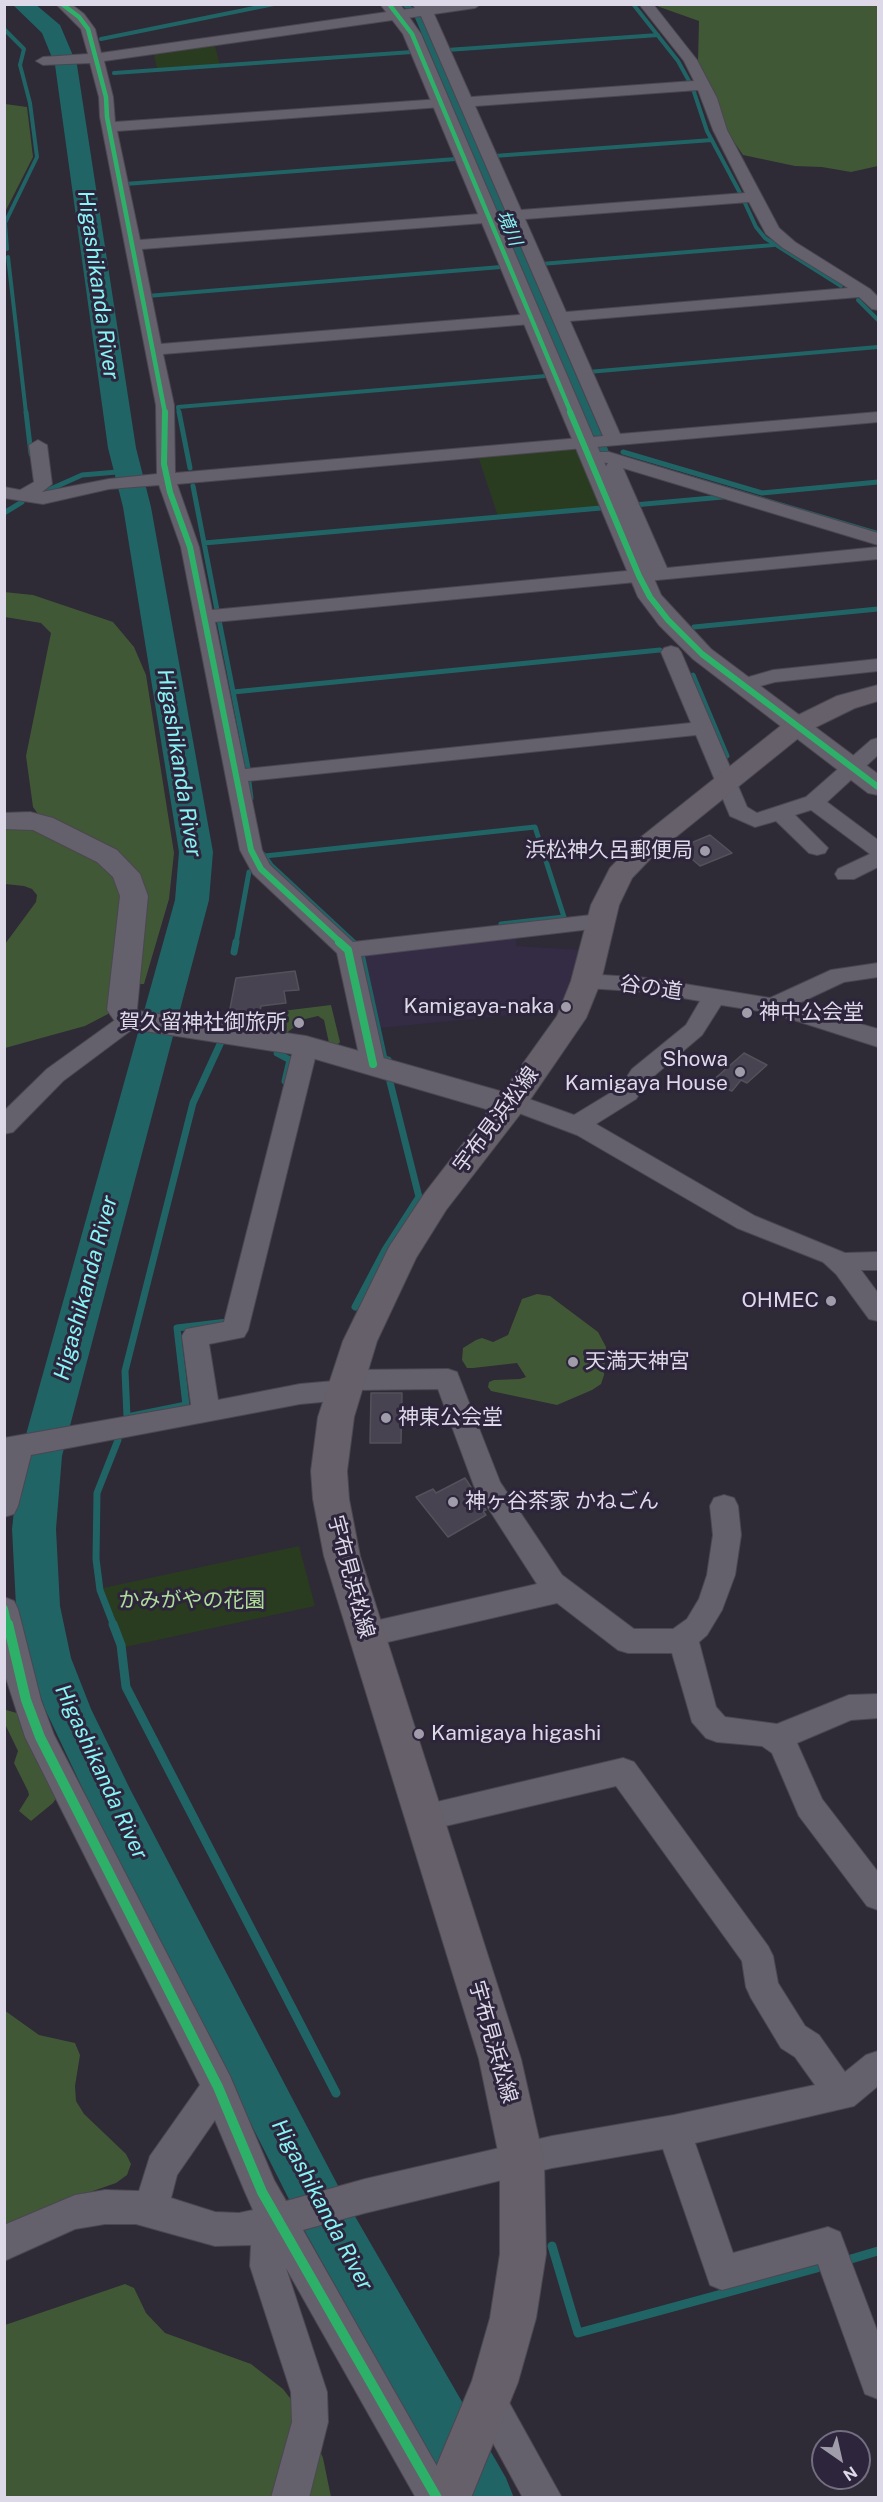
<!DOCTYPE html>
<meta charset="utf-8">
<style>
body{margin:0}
#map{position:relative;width:883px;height:2502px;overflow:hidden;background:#2e2a36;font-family:"Public Sans",sans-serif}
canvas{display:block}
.frame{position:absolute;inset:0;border:6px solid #ddd9e8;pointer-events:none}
.north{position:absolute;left:811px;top:2430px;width:60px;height:60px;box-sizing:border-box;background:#2d253b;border:2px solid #736d80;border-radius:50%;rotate:146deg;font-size:16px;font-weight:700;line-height:24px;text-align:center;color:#ddd9e8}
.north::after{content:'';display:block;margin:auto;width:21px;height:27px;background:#a09caa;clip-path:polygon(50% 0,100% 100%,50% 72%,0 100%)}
</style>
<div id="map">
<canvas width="883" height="2502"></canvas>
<div class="frame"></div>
<div class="north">N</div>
</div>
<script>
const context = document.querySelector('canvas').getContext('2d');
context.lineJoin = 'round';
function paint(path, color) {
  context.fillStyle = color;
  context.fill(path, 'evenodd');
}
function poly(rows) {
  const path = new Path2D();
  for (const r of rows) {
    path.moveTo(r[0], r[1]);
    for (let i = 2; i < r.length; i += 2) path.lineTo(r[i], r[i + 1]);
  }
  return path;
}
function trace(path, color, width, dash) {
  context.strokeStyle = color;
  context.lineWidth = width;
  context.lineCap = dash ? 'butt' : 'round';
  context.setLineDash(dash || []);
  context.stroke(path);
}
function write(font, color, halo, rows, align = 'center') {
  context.font = font + ' "Public Sans","Noto Sans JP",sans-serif';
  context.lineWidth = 6;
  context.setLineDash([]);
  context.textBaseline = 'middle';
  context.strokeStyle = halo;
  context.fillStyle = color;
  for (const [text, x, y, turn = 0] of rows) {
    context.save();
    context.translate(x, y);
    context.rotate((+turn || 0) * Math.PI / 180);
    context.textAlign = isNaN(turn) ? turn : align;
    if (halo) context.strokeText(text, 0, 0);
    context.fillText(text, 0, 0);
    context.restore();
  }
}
const built = poly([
 [517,937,516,946,582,950,562,1010,380,1028,364,955]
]);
const green = poly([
 [214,43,220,65,157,69,153,51],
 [570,448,577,450,600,507,498,516,478,456],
 [299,1546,315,1606,125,1647,103,1588]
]);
const forest = poly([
 [654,5,878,5,878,166,851,172,822,167,795,166,743,155,726,130,718,102,698,63,699,21],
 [5,104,27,107,33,157,5,212],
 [4,592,33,595,113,622,134,647,146,675,174,853,169,899,144,984,136,984,144,895,100,844,38,814,33,807,26,756,51,633,41,623,5,617],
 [27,826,99,860,122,886,112,1006,108,1014,85,1026,5,1048,5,944,36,902,37,895,32,889,24,886,5,884,4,827],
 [331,1005,340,1042,337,1045,329,1043,324,1020,318,1016,305,1019,285,1034,261,1032,266,1013],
 [537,1294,550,1296,598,1332,606,1347,604,1375,601,1384,592,1390,557,1405,491,1391,488,1387,489,1382,494,1380,520,1379,526,1377,517,1363,473,1368,467,1368,462,1360,463,1348,476,1340,482,1338,493,1342,508,1335,522,1299],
 [6,1710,17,1713,56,1792,57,1797,53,1803,31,1821,19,1811,29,1795,28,1791,14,1763,18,1751,5,1724],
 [4,2010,39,2035,75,2043,80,2055,75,2086,76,2101,84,2114,126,2154,131,2164,127,2175,116,2183,61,2202,4,2228],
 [125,2284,134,2288,146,2313,165,2333,251,2364,283,2389,307,2420,323,2458,331,2497,5,2498,5,2325]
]);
const water = poly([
 [402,5,410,5,422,18,610,454,599,451,415,18],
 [631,458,878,531,878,534,629,460]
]);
const streamFar3 = poly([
 [633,4,678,61,689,81],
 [4,29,24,49,20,65,30,103,37,157,5,223,7,249],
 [101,39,274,4],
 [447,50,658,35],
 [114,73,412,52],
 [693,89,707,131,740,193],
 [494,156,712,140],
 [125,184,456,159],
 [744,201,756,227,765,238,841,286],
 [8,257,26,413],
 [541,264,774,245],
 [147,296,501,267],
 [858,300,878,320],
 [588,372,878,347],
 [179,413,178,407,546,376]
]);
const streamFar2 = poly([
 [26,412,31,454],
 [179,412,190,468],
 [623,452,762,493,878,482],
 [193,486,217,610],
 [44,492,82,475,129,471],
 [634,505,723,497],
 [4,513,22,502],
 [204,543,601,508],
 [219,620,248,768],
 [694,627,878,609],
 [693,675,727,756],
 [233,692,660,650],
 [249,782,251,798],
 [264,855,271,865,355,943],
 [265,856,535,827,564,917,501,924],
 [236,943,249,872]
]);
const streamFar1 = poly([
 [234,952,236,942],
 [361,954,384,1059,388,1060],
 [221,1042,193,1103,125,1371,127,1417,186,1405,177,1328,227,1322,228,1319],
 [278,1049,277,1053,290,1060,285,1081],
 [355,1307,385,1250,419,1197,389,1078],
 [114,1626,100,1590,96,1559,97,1493,118,1440]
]);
const stream = poly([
 [113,1624,121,1645,126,1687,336,2093],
 [552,2246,578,2333,817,2268],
 [851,2259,878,2251]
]);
const river = poly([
 [12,4,35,4,60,25,77,65,136,448,151,507,213,852,209,900,62,1456,56,1529,60,1606,71,1658,91,1709,130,1789,345,2199,506,2478,514,2498,454,2498,307,2235,96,1817,45,1709,27,1658,16,1606,12,1529,20,1456,175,900,179,852,123,507,108,448,55,65,42,33,12,4]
]);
const building = poly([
 [710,835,732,853,700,866,679,848,710,835],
 [295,971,299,990,284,991,286,1003,261,1006,258,1021,228,1019,236,978,295,971],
 [744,1053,767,1065,747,1083,741,1080,732,1091,711,1082,744,1053],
 [371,1393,402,1393,401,1443,370,1443,371,1393],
 [465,1478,486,1510,483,1511,486,1515,448,1537,416,1497,433,1489,436,1493,465,1478]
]);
const minor = poly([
 [56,4,71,4,84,14,95,29,101,53,415,8,412,4,481,4,475,8,434,14,471,97,694,81,684,61,639,4,653,4,697,60,717,98,727,130,779,228,795,242,870,289,878,297,878,310,872,309,859,297,570,321,620,434,878,412,878,422,177,484,199,547,212,610,648,569,605,468,608,463,583,461,580,457,589,452,609,452,878,533,878,545,623,468,667,568,878,547,878,559,215,622,245,769,691,723,661,652,664,648,671,646,678,648,681,652,747,807,757,813,806,797,871,740,878,738,878,755,827,802,878,840,878,867,854,879,838,879,835,874,838,869,870,854,811,810,795,815,828,848,825,853,817,855,809,853,776,821,755,827,730,816,696,735,248,781,262,850,270,865,353,942,600,914,608,916,611,921,608,926,600,928,361,956,385,1064,381,1070,373,1072,365,1070,361,1064,337,953,253,874,240,850,181,547,159,485,109,489,43,504,4,498,4,487,20,490,34,482,29,445,38,440,47,445,52,484,42,492,109,479,157,474,156,405,100,117,99,97,90,63,43,65,36,61,43,57,88,54,81,29,56,4],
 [421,16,506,212,140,240,117,131,441,107,448,103,441,99,115,122,113,97,104,61,421,16],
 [698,90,713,130,745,193,521,210,475,106,698,90],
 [749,202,766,234,783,248,848,288,566,312,525,219,749,202],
 [510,221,603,436,175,473,174,405,163,354,531,324,539,319,531,314,161,344,142,249,510,221],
 [878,659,878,671,775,682,742,691,735,689,732,685,735,681,773,670,878,659],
 [878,963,878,977,844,982,795,1005,878,1029,878,1047,772,1013,721,1005,702,1035,648,1081,636,1099,596,1124,755,1216,845,1253,878,1252,878,1270,861,1270,878,1293,878,1321,869,1319,836,1274,823,1262,737,1228,577,1135,503,1107,500,1101,503,1095,512,1093,574,1115,620,1087,632,1069,686,1025,700,1001,648,992,586,988,578,986,575,981,578,976,586,974,648,978,770,998,831,970,878,963],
 [130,1012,138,1015,142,1020,138,1025,63,1081,13,1132,4,1134,4,1111,47,1069,122,1015,130,1012],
 [306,1038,314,1040,318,1046,248,1330,244,1337,209,1344,218,1400,300,1384,334,1381,338,1373,347,1370,448,1369,457,1372,500,1482,562,1575,634,1629,673,1629,687,1619,699,1599,707,1575,713,1535,710,1506,714,1498,724,1495,734,1498,738,1506,741,1535,735,1575,722,1610,707,1635,699,1642,716,1707,725,1717,777,1724,849,1695,878,1694,878,1718,851,1720,797,1743,822,1799,878,1872,878,1910,867,1906,799,1816,772,1753,762,1746,717,1742,706,1738,692,1722,672,1653,628,1653,618,1650,557,1603,366,1647,356,1643,351,1635,356,1627,366,1623,537,1584,474,1486,438,1389,356,1390,352,1397,343,1400,300,1404,31,1455,18,1506,14,1514,4,1517,4,1438,191,1405,182,1336,186,1329,224,1322,294,1046,298,1040,306,1038],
 [4,1597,14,1601,18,1609,41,1700,54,1735,230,2076,274,2180,286,2201,365,2179,552,2136,674,2115,815,2085,795,2057,781,2048,751,1998,746,1987,742,1961,616,1786,424,1831,413,1828,409,1818,413,1808,424,1805,623,1758,634,1762,768,1946,773,1956,778,1983,805,2026,819,2035,845,2072,866,2055,878,2051,878,2086,854,2106,695,2143,733,2253,828,2227,840,2232,878,2333,878,2399,865,2394,818,2264,722,2290,710,2285,663,2149,552,2168,365,2213,303,2230,455,2498,416,2498,286,2268,327,2392,328,2422,309,2498,271,2498,292,2422,291,2392,250,2266,251,2245,215,2246,136,2224,105,2224,75,2229,4,2261,4,2225,75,2195,105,2190,139,2191,150,2156,200,2085,25,1737,4,1672,4,1597],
 [215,2120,245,2192,253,2210,239,2213,215,2212,171,2198,177,2175,215,2120],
 [488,2383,501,2388,562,2498,523,2498,470,2401,475,2388,488,2383]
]);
const tertiary = poly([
 [380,4,400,4,421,34,661,595,711,649,878,774,878,795,868,793,693,659,659,625,638,597,403,34,380,4],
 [30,812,53,818,117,850,140,874,148,896,137,1009,139,1011,306,1036,521,1097,526,1105,521,1113,510,1116,305,1056,119,1027,107,1010,120,896,113,877,97,862,33,830,4,829,4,813,30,812]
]);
const secondary = poly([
 [878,685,878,701,855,708,806,732,656,853,632,878,619,905,601,981,586,1018,521,1113,446,1210,416,1258,377,1341,354,1417,347,1471,349,1499,360,1556,521,2059,544,2161,546,2254,536,2318,518,2382,471,2498,423,2498,472,2381,490,2318,500,2254,500,2161,479,2059,324,1556,313,1499,311,1471,318,1417,343,1341,389,1247,424,1194,499,1097,557,1016,571,981,591,905,610,868,636,841,788,720,837,696,878,685]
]);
const cyclewayFar3 = poly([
 [62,4,79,17,88,29,106,97,107,117,165,413],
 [389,4,412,34,571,413]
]);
const cyclewayFar2 = poly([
 [165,412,164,464,170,492,190,547,251,850,261,869,341,943],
 [570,412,639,576,650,597,668,620,702,654,878,787]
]);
const cyclewayFar1 = poly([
 [339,942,348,950,373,1064],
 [4,1609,8,1626]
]);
const cycleway = poly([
 [8,1624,26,1700,40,1737,218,2087,262,2192,437,2498]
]);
const markers = [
 [705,851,6,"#a09caa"],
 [566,1007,6,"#a09caa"],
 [747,1013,6,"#a09caa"],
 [299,1023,6,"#a09caa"],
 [740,1072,6,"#a09caa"],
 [831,1301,6,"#a09caa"],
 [573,1362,6,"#a09caa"],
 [386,1418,6,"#a09caa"],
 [453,1502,6,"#a09caa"],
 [419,1734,6,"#a09caa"]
];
const farWaternames = [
 ["境川",509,228,67]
];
const poiNames = [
 ["浜松神久呂郵便局",693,851],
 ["Kamigaya-naka",554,1007],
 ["神中公会堂",759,1013,"left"],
 ["賀久留神社御旅所",287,1023],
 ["Showa",728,1060],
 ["Kamigaya House",728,1084],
 ["OHMEC",819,1301],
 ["天満天神宮",585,1362,"left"],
 ["神東公会堂",398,1418,"left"],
 ["神ヶ谷茶家 かねごん",465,1502,"left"],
 ["Kamigaya higashi",431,1734,"left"]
];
const streetNames = [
 ["谷の道",651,988,8],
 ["宇布見浜松線",496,1120,-53],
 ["宇布見浜松線",351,1577,75],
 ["宇布見浜松線",493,2042,74]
];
const parkNames = [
 ["かみがやの花園",192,1601]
];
const waterNames = [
 ["Higashikanda River",98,285,82],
 ["Higashikanda River",179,763,81],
 ["Higashikanda River",86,1288,-75],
 ["Higashikanda River",101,1772,65],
 ["Higashikanda River",322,2205,62]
];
paint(built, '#342b45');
paint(green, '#293c20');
paint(forest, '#415836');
paint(water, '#206466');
trace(streamFar3, '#206466', 4);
trace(streamFar2, '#206466', 5);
trace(streamFar1, '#206466', 7);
trace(stream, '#206466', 9);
paint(river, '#206466');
paint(building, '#484350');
trace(building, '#54515b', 1.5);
trace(minor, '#4a4751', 2);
trace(tertiary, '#4a4751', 2);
trace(secondary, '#4a4751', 2);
paint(minor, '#64616c');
paint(tertiary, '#64616c');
paint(secondary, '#656069');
trace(cyclewayFar3, '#2db169', 4.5);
trace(cyclewayFar2, '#2db169', 6);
trace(cyclewayFar1, '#2db169', 8);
trace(cycleway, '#2db169', 10);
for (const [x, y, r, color] of markers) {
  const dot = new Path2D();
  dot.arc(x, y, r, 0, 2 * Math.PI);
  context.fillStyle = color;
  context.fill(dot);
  trace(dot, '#2d253b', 2);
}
write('italic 18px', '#87f4f6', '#2d253b', farWaternames);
write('21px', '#ddd9e8', '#2d253b', poiNames, 'right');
write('21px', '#ddd9e8', '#2d253b', streetNames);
write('21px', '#afdc99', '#2d253b', parkNames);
write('italic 22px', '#87f4f6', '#2d253b', waterNames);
</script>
